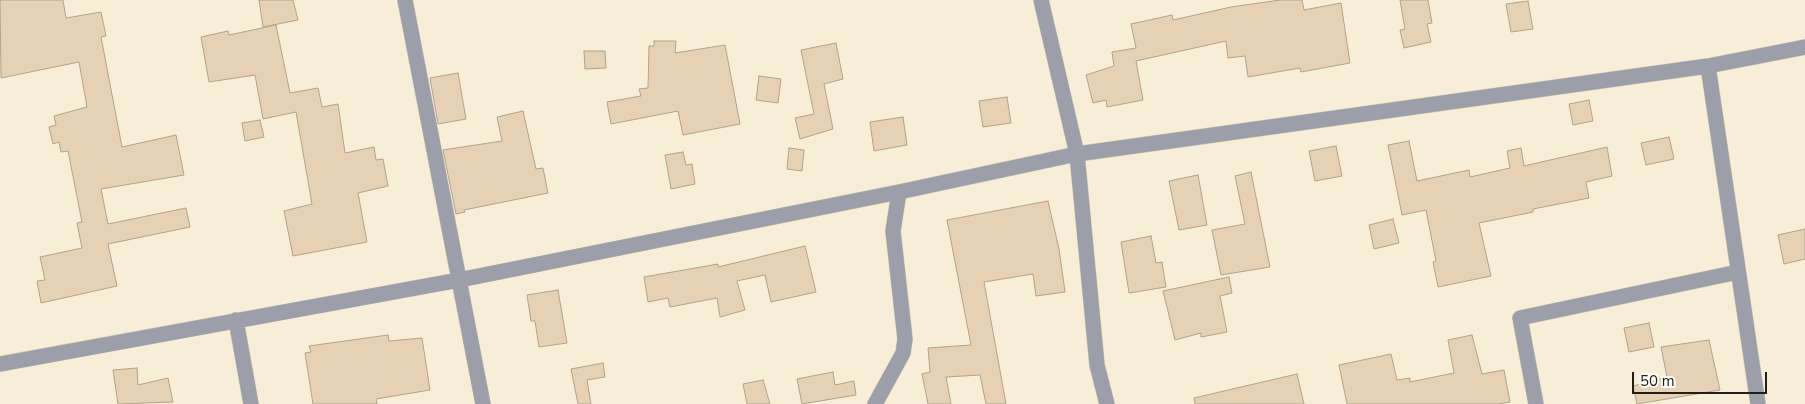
<!DOCTYPE html>
<style>
body{margin:0}
#map{position:relative;width:1805px;height:404px;overflow:hidden;background:#f8eed7;font-family:"Nunito Sans",sans-serif}
canvas{display:block}
.scale{position:absolute;left:1632px;top:372px;width:135px;height:22px;box-sizing:border-box;border:2px solid #221e16;border-top:0;padding-left:6px;font-size:15px;line-height:18px;white-space:nowrap;color:#221e16;-webkit-text-stroke:4px #fefcf7;paint-order:stroke}
</style>
<div id="map">
<canvas width="1805" height="404"></canvas>
<div class="scale">50 m</div>
</div>
<script>
const context = document.querySelector('canvas').getContext('2d');
context.lineJoin = 'round';
function paint(path, color) {
  context.fillStyle = color;
  context.fill(path, 'evenodd');
}
function poly(rows) {
  const path = new Path2D();
  for (const r of rows) {
    path.moveTo(r[0], r[1]);
    for (let i = 2; i < r.length; i += 2) path.lineTo(r[i], r[i + 1]);
  }
  return path;
}
function trace(path, color, width, dash) {
  context.strokeStyle = color;
  context.lineWidth = width;
  context.lineCap = dash ? 'butt' : 'round';
  context.setLineDash(dash || []);
  context.stroke(path);
}
const building = poly([
 [0,0,63,0,66,18,101,12,106,36,101,37,122,147,176,135,184,175,101,189,108,224,186,208,190,227,108,244,117,286,41,303,37,281,45,280,40,257,82,248,77,223,82,222,68,151,61,152,59,142,53,144,49,127,56,125,54,116,87,107,79,62,1,78,0,0],
 [259,0,293,0,298,20,263,27,259,0],
 [1280,0,1302,0,1304,10,1341,3,1350,63,1301,72,1300,68,1248,77,1245,56,1228,58,1226,41,1136,61,1143,100,1107,107,1106,100,1093,103,1086,75,1114,66,1112,52,1136,48,1131,24,1172,15,1173,20,1231,7,1280,0],
 [1400,0,1428,0,1432,23,1427,24,1431,42,1404,48,1400,30,1405,29,1400,0],
 [1528,1,1533,29,1511,32,1506,4,1528,1],
 [276,25,290,93,318,88,322,107,338,104,345,153,374,147,376,160,383,159,388,186,358,193,367,242,293,256,284,211,312,204,296,112,263,119,255,75,209,82,201,37,228,31,229,35,276,25],
 [654,41,676,41,675,53,725,45,740,124,683,135,678,111,611,124,607,102,641,96,639,89,648,88,649,46,654,46,654,41],
 [836,43,843,79,824,84,833,129,800,139,795,118,814,114,801,50,836,43],
 [584,51,605,51,606,68,585,69,584,51],
 [458,73,466,119,438,124,430,78,458,73],
 [759,76,781,79,778,103,756,100,759,76],
 [1007,97,1011,123,983,127,979,101,1007,97],
 [1589,100,1593,121,1573,125,1569,104,1589,100],
 [523,111,536,169,543,168,548,193,464,210,465,212,456,214,443,150,502,141,497,117,523,111],
 [903,117,907,145,874,151,870,122,903,117],
 [260,120,264,137,245,141,242,123,260,120],
 [1669,137,1674,159,1646,165,1641,143,1669,137],
 [1409,141,1417,181,1469,170,1470,177,1510,168,1507,151,1521,148,1524,166,1607,147,1612,176,1586,182,1589,198,1533,209,1533,212,1479,223,1491,276,1438,287,1433,262,1436,261,1426,210,1402,215,1388,145,1409,141],
 [1336,146,1342,176,1315,181,1309,151,1336,146],
 [789,148,804,150,802,171,787,169,789,148],
 [683,152,686,165,692,164,695,184,671,189,665,155,683,152],
 [1251,172,1270,267,1221,275,1212,230,1245,224,1235,176,1251,172],
 [1198,175,1207,225,1179,230,1169,181,1198,175],
 [1048,201,1059,249,1065,292,1036,296,1033,274,984,282,1006,404,986,404,980,375,946,377,951,404,928,404,922,374,930,372,928,348,971,345,947,220,1048,201],
 [1393,219,1399,243,1374,249,1369,225,1393,219],
 [1805,229,1805,259,1784,264,1778,235,1805,229],
 [1151,236,1156,263,1162,262,1166,287,1129,293,1121,242,1151,236],
 [805,246,816,292,771,302,765,275,737,281,745,310,720,317,717,298,670,307,668,298,648,302,644,277,718,264,718,267,805,246],
 [1229,277,1232,293,1220,296,1227,332,1201,337,1201,333,1175,340,1163,291,1229,277],
 [558,290,567,343,539,347,535,321,531,321,527,295,558,290],
 [1649,323,1654,347,1629,352,1624,328,1649,323],
 [388,335,389,341,422,338,430,390,376,399,377,404,313,404,305,353,311,352,309,346,388,335],
 [1472,335,1482,374,1504,370,1510,402,1498,404,1347,404,1339,365,1391,354,1397,380,1410,378,1410,382,1454,373,1448,340,1472,335],
 [1709,340,1720,390,1637,404,1633,386,1667,377,1661,347,1709,340],
 [603,363,605,377,587,380,591,404,578,404,571,369,603,363],
 [137,368,138,385,168,378,173,402,118,404,113,370,137,368],
 [833,372,835,385,854,381,856,395,802,404,797,379,833,372],
 [1297,374,1304,404,1195,404,1194,398,1297,374],
 [763,380,770,404,747,404,743,384,763,380]
]);
const street = poly([
 [405,0,483,404],
 [1041,0,1077,154,1097,365,1107,404],
 [1708,66,1758,404],
 [236,320,251,404],
 [0,364,459,280,899,192,1077,154,1708,66,1805,47],
 [875,404,903,353,905,339,893,231,899,192],
 [1536,404,1520,318,1738,272]
]);
paint(building, '#e6d1b5');
trace(building, '#b1a28e', 1);
trace(street, '#d1c9b4', 16);
trace(street, '#9c9fa9', 15);
</script>
